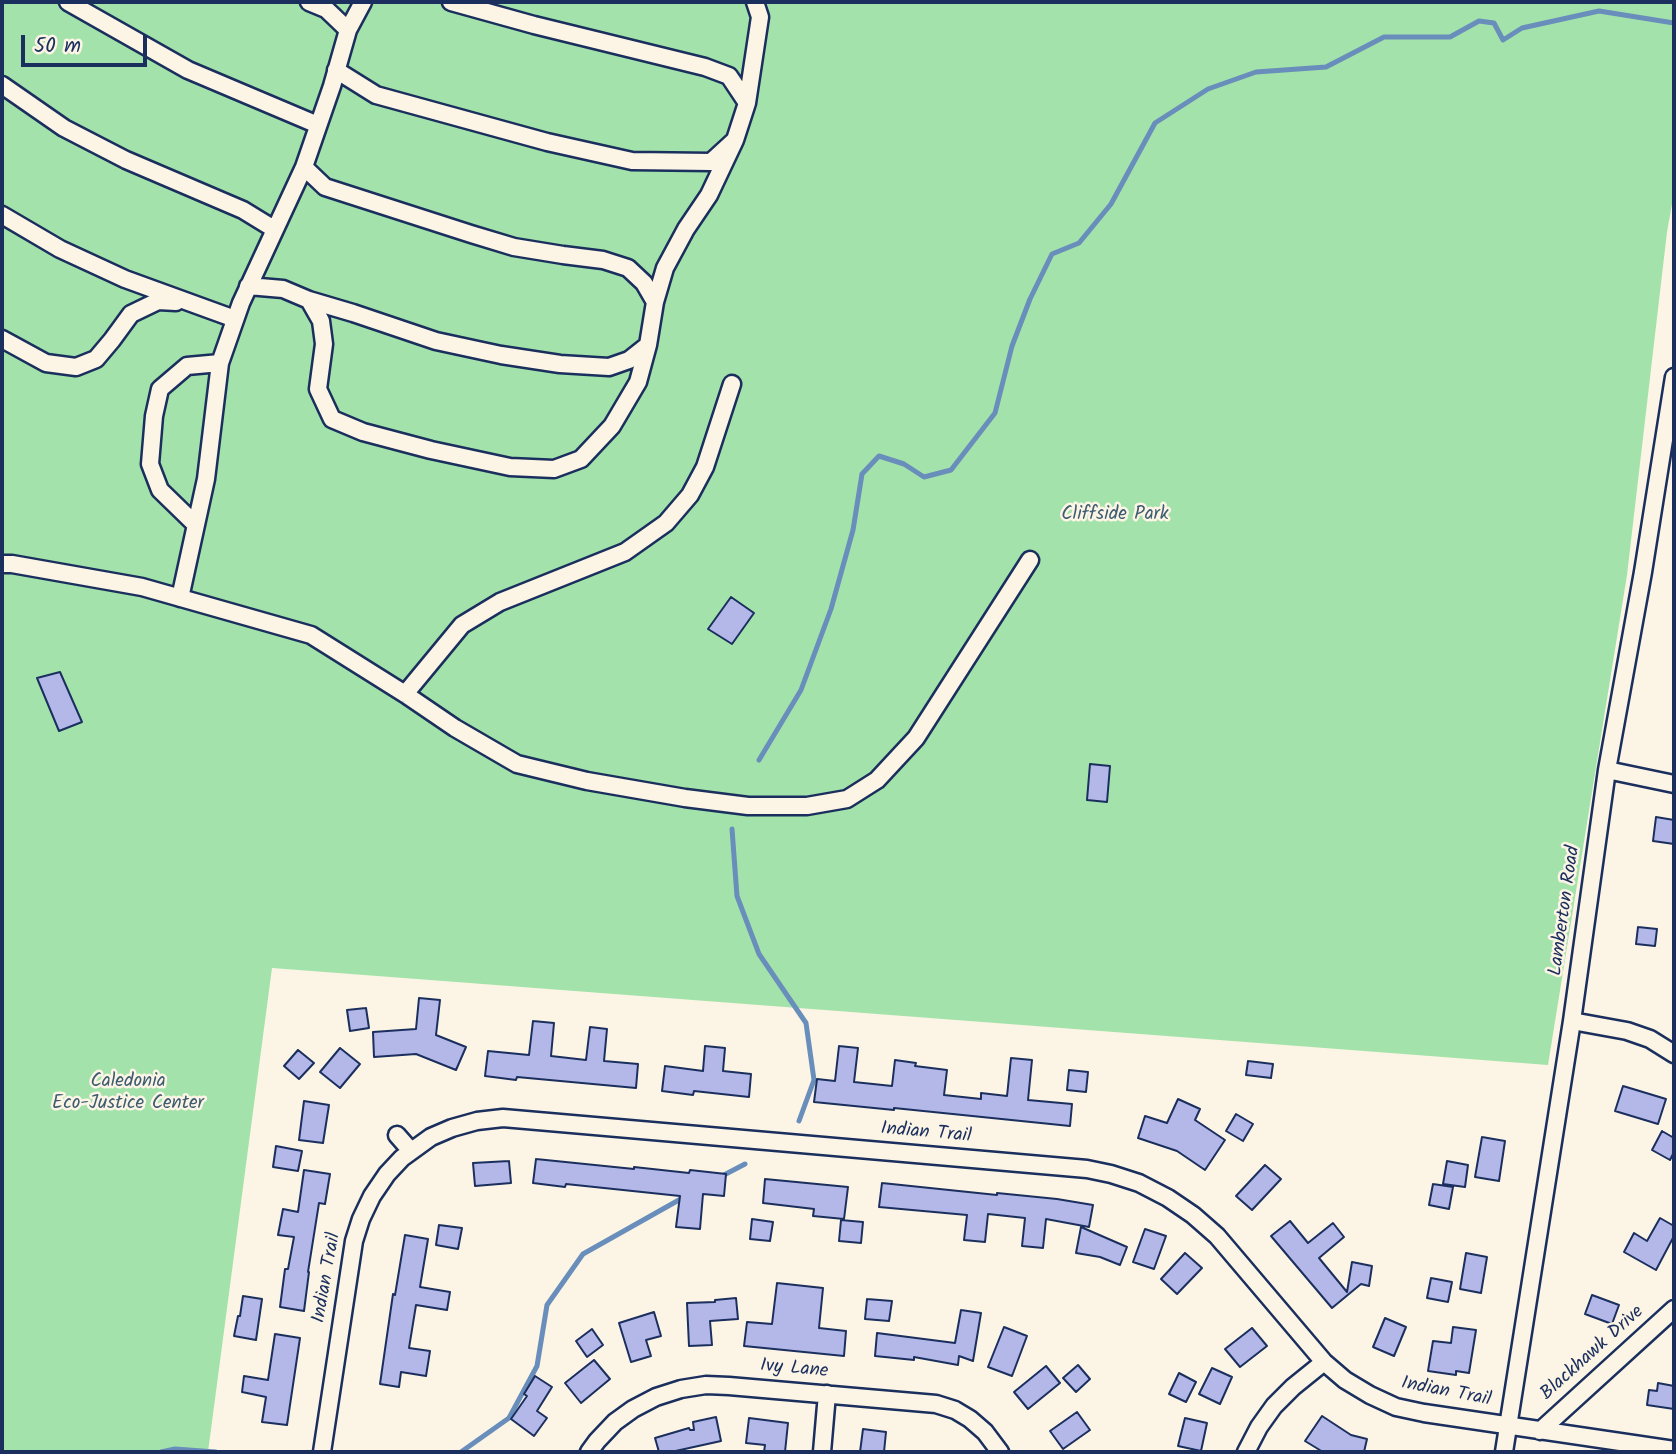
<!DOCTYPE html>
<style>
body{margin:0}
#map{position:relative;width:1676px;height:1454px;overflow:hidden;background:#fcf5e5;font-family:Kalam,sans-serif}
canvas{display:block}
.frame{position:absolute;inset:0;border:4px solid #1b2f5e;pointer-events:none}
.scale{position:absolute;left:21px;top:35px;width:126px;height:32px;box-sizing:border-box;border:4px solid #1b2f5e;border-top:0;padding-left:9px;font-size:21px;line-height:24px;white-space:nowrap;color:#1b2f5e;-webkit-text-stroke:5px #fcf5e5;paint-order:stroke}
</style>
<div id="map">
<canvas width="1676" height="1454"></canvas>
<div class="frame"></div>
<div class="scale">50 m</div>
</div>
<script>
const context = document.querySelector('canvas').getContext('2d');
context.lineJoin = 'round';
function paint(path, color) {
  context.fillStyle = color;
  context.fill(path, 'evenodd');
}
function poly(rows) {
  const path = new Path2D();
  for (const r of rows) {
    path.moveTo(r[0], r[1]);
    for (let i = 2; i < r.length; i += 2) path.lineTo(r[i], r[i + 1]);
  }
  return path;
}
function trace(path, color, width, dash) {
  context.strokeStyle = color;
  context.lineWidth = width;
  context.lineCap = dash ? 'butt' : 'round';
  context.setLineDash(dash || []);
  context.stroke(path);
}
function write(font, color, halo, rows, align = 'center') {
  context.font = font + ' Kalam,sans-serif';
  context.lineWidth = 5;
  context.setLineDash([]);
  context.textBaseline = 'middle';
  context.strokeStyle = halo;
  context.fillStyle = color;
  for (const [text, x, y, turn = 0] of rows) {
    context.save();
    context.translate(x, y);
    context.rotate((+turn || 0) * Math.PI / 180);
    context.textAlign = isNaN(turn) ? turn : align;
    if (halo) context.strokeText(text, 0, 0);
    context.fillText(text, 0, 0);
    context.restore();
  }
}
const green = poly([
 [2,2,1674,2,1674,193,1667,232,1627,575,1548,1065,272,968,208,1452,2,1452]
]);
const stream = poly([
 [759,760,801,690,831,609,853,530,862,474,879,456,904,464,924,477,951,470,995,413,1012,346,1030,299,1052,254,1079,243,1111,204,1155,123,1208,89,1256,72,1326,67,1384,37,1450,37,1479,21,1494,23,1503,40,1522,28,1599,11,1674,23],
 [732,829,737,896,759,954,806,1023,814,1080,799,1121],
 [722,1176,745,1164],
 [161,1452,175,1449,216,1452],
 [461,1452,509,1418,537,1366,547,1305,583,1254,686,1196]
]);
const building = poly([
 [731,597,754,613,732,644,708,629,731,597],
 [60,672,82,722,59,731,37,678,60,672],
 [1090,764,1110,766,1107,802,1087,800,1090,764],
 [1656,817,1674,820,1674,844,1653,841,1656,817],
 [1638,927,1657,929,1655,946,1636,944,1638,927],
 [419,998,440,1000,436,1035,466,1047,456,1070,416,1054,374,1057,373,1032,416,1029,419,998],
 [366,1008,369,1028,350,1031,347,1010,366,1008],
 [533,1021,554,1023,551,1056,586,1060,590,1027,607,1029,604,1061,638,1064,636,1088,517,1077,516,1080,485,1076,488,1051,529,1055,533,1021],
 [705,1046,725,1048,723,1071,751,1074,749,1097,694,1091,693,1095,662,1091,665,1066,703,1071,705,1046],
 [839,1046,858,1048,854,1082,892,1086,895,1060,916,1063,915,1066,947,1070,944,1095,981,1099,981,1093,1007,1096,1011,1058,1032,1060,1028,1100,1072,1104,1070,1126,894,1108,894,1110,814,1102,817,1079,835,1081,839,1046],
 [340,1048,360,1064,340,1088,320,1072,340,1048],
 [298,1050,314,1063,299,1079,284,1066,298,1050],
 [1248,1061,1273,1064,1271,1078,1246,1075,1248,1061],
 [1069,1070,1088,1072,1086,1092,1067,1090,1069,1070],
 [1623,1086,1666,1099,1658,1124,1615,1111,1623,1086],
 [1178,1099,1200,1109,1195,1120,1225,1140,1205,1170,1177,1151,1138,1138,1145,1116,1167,1123,1178,1099],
 [304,1101,329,1105,323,1143,299,1140,304,1101],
 [1236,1114,1253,1124,1243,1141,1226,1131,1236,1114],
 [1662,1131,1674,1138,1674,1152,1670,1160,1652,1150,1662,1131],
 [1482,1137,1505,1141,1499,1181,1475,1177,1482,1137],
 [276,1146,302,1151,298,1171,273,1167,276,1146],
 [536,1159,634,1169,634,1167,689,1173,690,1170,726,1174,724,1196,703,1194,700,1229,676,1227,680,1196,566,1184,565,1187,533,1183,536,1159],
 [509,1161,511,1183,475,1186,473,1163,509,1161],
 [1447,1161,1468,1165,1465,1187,1443,1184,1447,1161],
 [1265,1165,1281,1179,1252,1210,1236,1196,1265,1165],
 [304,1170,330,1174,325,1204,319,1203,308,1272,309,1272,304,1311,280,1307,285,1269,288,1269,294,1237,278,1235,283,1209,298,1212,304,1170],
 [765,1179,848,1187,844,1219,813,1216,814,1209,763,1203,765,1179],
 [882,1183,997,1195,997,1193,1057,1199,1093,1205,1089,1227,1046,1219,1043,1248,1022,1246,1025,1218,988,1214,985,1242,964,1240,967,1215,879,1207,882,1183],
 [1433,1184,1453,1187,1449,1209,1429,1205,1433,1184],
 [1660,1218,1674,1226,1674,1236,1656,1270,1624,1252,1634,1233,1647,1241,1660,1218],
 [752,1219,773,1222,770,1241,750,1239,752,1219],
 [841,1220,863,1222,861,1243,839,1241,841,1220],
 [1290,1221,1308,1243,1333,1223,1344,1237,1319,1258,1347,1292,1352,1262,1372,1266,1369,1286,1361,1284,1332,1308,1271,1236,1290,1221],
 [439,1225,462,1228,458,1249,436,1245,439,1225],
 [1081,1227,1127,1247,1120,1265,1100,1257,1076,1253,1081,1227],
 [1145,1229,1166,1236,1154,1269,1133,1262,1145,1229],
 [405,1235,428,1239,420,1287,450,1292,447,1310,416,1305,409,1348,430,1351,426,1376,401,1372,399,1387,380,1384,393,1294,395,1295,405,1235],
 [1185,1253,1202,1268,1177,1294,1161,1279,1185,1253],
 [1466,1253,1487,1257,1481,1293,1460,1289,1466,1253],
 [1431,1278,1452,1282,1448,1302,1427,1298,1431,1278],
 [777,1283,823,1288,819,1328,846,1331,844,1356,744,1346,747,1322,772,1324,777,1283],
 [1592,1295,1619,1305,1612,1324,1585,1314,1592,1295],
 [243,1296,262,1299,256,1340,234,1336,238,1316,240,1316,243,1296],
 [736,1298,738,1319,710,1321,712,1345,689,1346,687,1303,715,1302,715,1300,736,1298],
 [867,1299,892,1301,889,1321,865,1319,867,1299],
 [961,1310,981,1313,973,1361,959,1356,958,1365,914,1357,914,1360,875,1356,877,1333,955,1343,961,1310],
 [654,1312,661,1336,646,1340,651,1356,631,1362,619,1323,654,1312],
 [1385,1318,1406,1327,1394,1356,1373,1347,1385,1318],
 [1004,1327,1027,1336,1012,1376,988,1367,1004,1327],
 [1453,1327,1476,1330,1469,1373,1456,1371,1456,1375,1428,1371,1433,1341,1451,1343,1453,1327],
 [1252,1328,1267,1346,1240,1367,1225,1349,1252,1328],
 [592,1329,603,1345,587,1357,576,1341,592,1329],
 [275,1334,300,1338,287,1425,262,1422,266,1397,242,1392,244,1376,268,1380,275,1334],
 [594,1360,610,1379,581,1403,565,1383,594,1360],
 [1078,1365,1090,1379,1076,1392,1063,1378,1078,1365],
 [1046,1366,1060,1383,1028,1409,1014,1392,1046,1366],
 [1212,1368,1232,1377,1220,1404,1199,1394,1212,1368],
 [1179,1373,1196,1382,1186,1402,1169,1394,1179,1373],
 [535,1376,552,1387,537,1411,547,1418,534,1436,511,1419,527,1396,524,1394,535,1376],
 [1658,1383,1674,1386,1674,1409,1647,1405,1649,1390,1657,1391,1658,1383],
 [1077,1412,1090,1430,1063,1449,1050,1431,1077,1412],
 [1322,1416,1351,1435,1367,1439,1364,1452,1323,1452,1305,1441,1322,1416],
 [716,1417,721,1441,671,1452,659,1452,655,1438,689,1428,690,1430,694,1430,693,1422,716,1417],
 [749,1418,788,1423,785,1452,764,1452,765,1445,746,1443,749,1418],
 [1185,1418,1207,1423,1201,1451,1178,1446,1185,1418],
 [863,1429,886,1432,884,1452,860,1452,863,1429]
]);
const minor = poly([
 [68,2,188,70,318,125],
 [309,2,326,9,348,30],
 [451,2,534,25,705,67,729,76,747,103,760,17,755,2],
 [336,70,376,95,547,142,632,161,711,162,735,140,747,103],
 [2,85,64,128,126,160,243,210,274,229],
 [304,167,325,187,471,234,514,247,563,255,603,260,628,268,644,283,655,302],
 [2,215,60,249,125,279,235,319],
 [248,286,283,289,309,300,321,321,324,344,318,389,332,419,363,432,431,450,510,467,554,469,581,459,612,426,638,382,648,345,655,302,665,268,686,229,709,195,735,140],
 [309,300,353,313,436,341,501,355,560,364,609,367,629,360,648,345],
 [2,339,46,363,76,367,96,359,112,340,131,314,158,301,176,302],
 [196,525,160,490,150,464,154,416,160,389,187,366,220,363],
 [2,564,12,564,142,587,311,635,405,694,455,728,517,764,587,781,685,798,748,806,807,806,847,799,877,780,916,738,1030,560],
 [180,598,206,479,220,363,241,303,304,167,332,86,348,30,363,2],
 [405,694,462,625,500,602,625,552,666,523,690,495,705,467,732,384],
 [1607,770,1674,784],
 [1572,1021,1627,1031,1650,1039,1674,1054],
 [397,1135,411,1151],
 [1540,1431,1674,1309],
 [322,1452,354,1241,361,1219,372,1196,387,1174,402,1158,431,1137,452,1128,477,1121,503,1118,1087,1169,1111,1174,1139,1183,1168,1198,1193,1215,1217,1236,1324,1362,1345,1380,1370,1395,1396,1407,1424,1413,1674,1450],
 [589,1452,597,1441,615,1422,633,1409,656,1397,681,1389,706,1385,729,1386,936,1404,955,1410,970,1419,985,1432,1000,1452],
 [822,1452,827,1394],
 [1246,1452,1259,1427,1274,1406,1293,1387,1324,1362],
 [1504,1452,1572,1021,1607,770,1643,572,1674,377]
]);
const parkNames = [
 ["Cliffside Park",1115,516],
 ["Caledonia",128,1083],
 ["Eco-Justice Center",128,1105]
];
const streetNames = [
 ["Lamberton Road",1566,911,-82],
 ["Indian Trail",926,1134,5],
 ["Indian Trail",328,1278,-80],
 ["Blackhawk Drive",1593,1354,-42],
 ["Ivy Lane",794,1370,5],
 ["Indian Trail",1446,1393,11]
];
paint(green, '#a3e3ab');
trace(stream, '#698ebb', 5);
paint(building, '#b3b8e9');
trace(building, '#1b2f5e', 2);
trace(minor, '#1b2f5e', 21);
trace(minor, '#fcf5e5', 16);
write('19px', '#3d5c71', '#fcf5e5', parkNames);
write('19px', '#1b2f5e', '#fcf5e5', streetNames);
</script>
